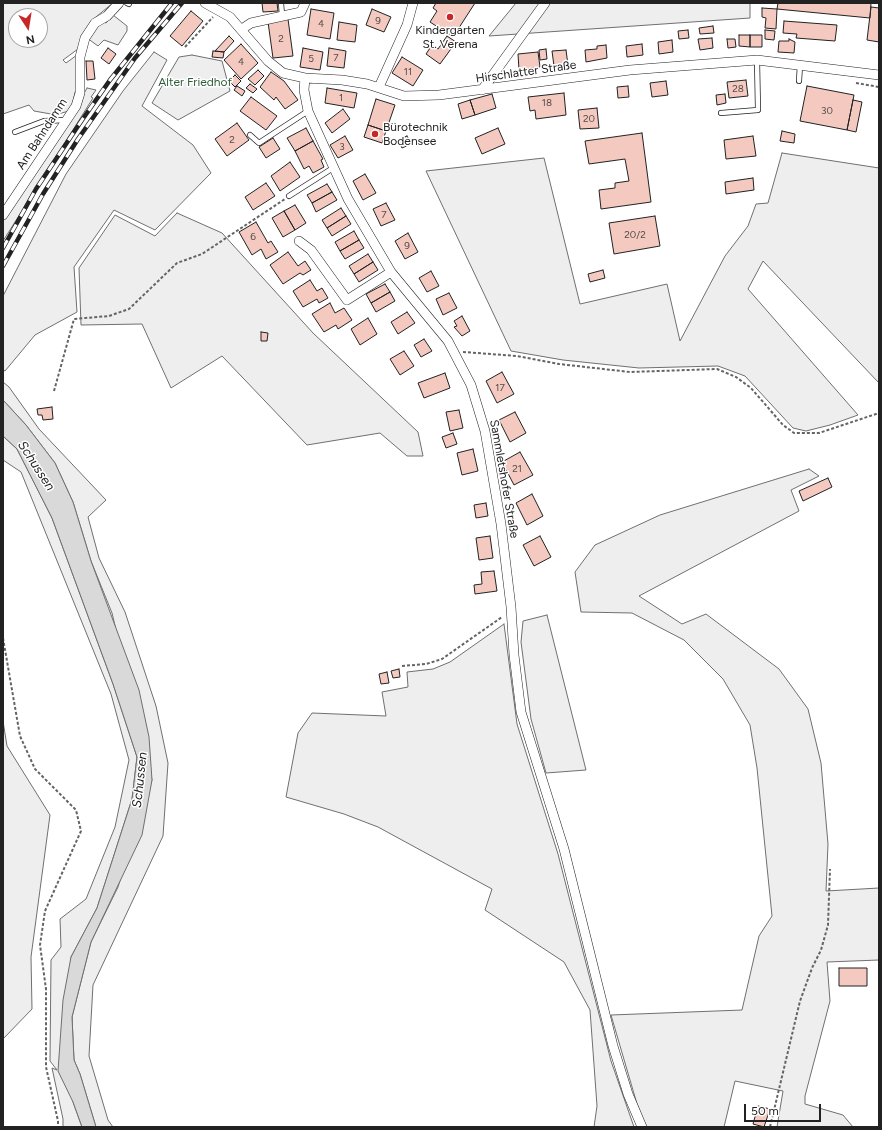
<!DOCTYPE html>
<meta charset="utf-8">
<style>
body{margin:0}
#map{position:relative;width:882px;height:1130px;overflow:hidden;background:#fff;font-family:Figtree,sans-serif}
canvas{display:block}
.frame{position:absolute;inset:0;border:4px solid #222;pointer-events:none}
.north{position:absolute;left:8px;top:8px;width:40px;height:40px;box-sizing:border-box;background:#fff;border:1px solid #a7a7a7;border-radius:50%;rotate:168deg;font-size:11px;font-weight:700;line-height:16px;text-align:center;color:#222}
.north::after{content:'';display:block;margin:auto;width:14px;height:18px;background:#c62828;clip-path:polygon(50% 0,100% 100%,50% 72%,0 100%)}
.scale{position:absolute;left:744px;top:1104px;width:77px;height:18px;box-sizing:border-box;border:2px solid #222;border-top:0;padding-left:5px;font-size:12px;line-height:14px;white-space:nowrap;color:#222;-webkit-text-stroke:3px #fff;paint-order:stroke}
</style>
<div id="map">
<canvas width="882" height="1130"></canvas>
<div class="frame"></div>
<div class="north">N</div>
<div class="scale">50 m</div>
</div>
<script>
const context = document.querySelector('canvas').getContext('2d');
context.lineJoin = 'round';
function paint(path, color) {
  context.fillStyle = color;
  context.fill(path, 'evenodd');
}
function poly(rows) {
  const path = new Path2D();
  for (const r of rows) {
    path.moveTo(r[0], r[1]);
    for (let i = 2; i < r.length; i += 2) path.lineTo(r[i], r[i + 1]);
  }
  return path;
}
function trace(path, color, width, dash) {
  context.strokeStyle = color;
  context.lineWidth = width;
  context.lineCap = dash ? 'butt' : 'round';
  context.setLineDash(dash || []);
  context.stroke(path);
}
function write(font, color, halo, rows, align = 'center') {
  context.font = font + ' Figtree,sans-serif';
  context.lineWidth = 3;
  context.setLineDash([]);
  context.textBaseline = 'middle';
  context.strokeStyle = halo;
  context.fillStyle = color;
  for (const [text, x, y, turn = 0] of rows) {
    context.save();
    context.translate(x, y);
    context.rotate((+turn || 0) * Math.PI / 180);
    context.textAlign = isNaN(turn) ? turn : align;
    if (halo) context.strokeText(text, 0, 0);
    context.fillText(text, 0, 0);
    context.restore();
  }
}
const green = poly([
 [3,3,113,3,91,21,78,49,63,60,66,63,77,55,78,79,73,102,69,111,51,116,51,114,34,111,29,105,3,114,3,3],
 [16,16,40,16,40,40,16,40,16,16],
 [516,3,750,3,750,18,489,36,516,3],
 [113,15,127,26,127,31,118,45,104,40,98,46,87,38,101,21,106,23,113,15],
 [154,52,167,60,142,106,193,145,211,173,155,230,114,210,74,267,77,312,35,335,5,371,3,370,3,296,66,174,123,91,154,52],
 [192,55,222,61,230,91,178,120,152,103,179,57,192,55],
 [87,88,96,90,91,97,93,98,3,241,3,218,79,103,87,88],
 [782,153,879,168,879,383,763,261,748,289,858,415,830,425,806,431,793,428,745,376,718,366,639,368,563,360,511,351,426,171,544,158,580,304,667,284,680,341,725,256,748,226,756,204,768,203,782,153],
 [177,213,222,233,313,333,418,432,423,456,407,456,380,433,307,445,222,356,171,388,142,324,81,325,79,268,115,215,155,236,177,213],
 [3,382,9,387,39,429,106,500,88,517,99,558,125,612,156,706,168,763,163,836,93,985,89,1056,108,1120,113,1127,96,1127,80,1074,74,1060,72,1017,91,942,118,887,152,780,112,613,91,561,73,502,55,463,26,425,3,400,3,382],
 [3,436,17,449,52,518,113,684,137,757,132,799,97,908,71,957,73,1102,82,1127,63,1127,63,1119,52,1068,57,1070,50,1061,51,960,61,947,60,919,86,899,115,827,129,760,111,694,21,472,3,460,3,436],
 [809,469,819,476,791,490,799,511,639,596,682,624,706,614,779,669,808,709,821,763,828,844,826,891,879,888,879,960,827,962,830,1001,805,1096,805,1104,843,1115,853,1127,777,1127,783,1091,735,1081,724,1127,646,1127,637,1104,611,1015,742,1010,759,936,772,916,757,768,750,725,723,679,684,640,632,613,581,612,575,572,595,545,660,515,809,469],
 [547,615,586,770,546,773,531,719,521,642,523,621,547,615],
 [504,624,517,724,558,854,611,1061,634,1127,594,1127,597,1106,590,1010,564,962,485,910,492,889,378,827,344,814,286,797,298,733,312,713,386,716,382,692,408,687,407,672,433,669,450,662,504,624],
 [3,721,7,746,50,815,31,957,32,1009,3,1039,3,721]
]);
const water = poly([
 [3,400,26,425,55,463,73,502,91,561,139,690,149,737,152,780,142,835,91,942,72,1017,74,1060,80,1074,96,1127,82,1127,73,1102,58,1071,63,1000,71,957,97,908,132,799,137,757,113,684,52,518,17,449,3,436,3,400]
]);
const building = poly([
 [262,3,277,3,278,11,263,12,262,3],
 [436,3,475,3,453,37,430,22,437,11,433,8,436,3],
 [778,3,871,3,870,18,777,9,778,3],
 [871,7,879,8,879,42,867,40,871,7],
 [762,8,777,9,776,29,765,28,766,18,762,17,762,8],
 [311,9,334,13,330,39,307,35,311,9],
 [372,9,391,17,384,32,366,25,372,9],
 [191,11,203,21,182,46,170,36,191,11],
 [288,19,293,56,273,58,268,22,288,19],
 [784,21,837,25,835,41,796,38,797,34,783,33,784,21],
 [339,22,357,25,355,42,337,40,339,22],
 [713,26,714,33,700,34,699,28,713,26],
 [688,30,689,38,679,39,678,31,688,30],
 [765,30,775,31,774,40,765,39,765,30],
 [739,35,750,35,750,47,739,46,739,35],
 [750,35,762,35,762,47,750,47,750,35],
 [229,36,234,41,224,52,215,51,229,36],
 [447,36,456,42,440,64,426,54,432,45,438,49,447,36],
 [712,38,713,48,700,50,698,39,712,38],
 [727,39,735,39,736,47,728,48,727,39],
 [789,39,795,42,794,53,778,52,779,41,789,41,789,39],
 [672,40,673,52,659,54,658,42,672,40],
 [241,44,258,63,241,79,224,60,241,44],
 [642,44,643,55,627,57,626,46,642,44],
 [606,45,607,58,586,62,585,50,597,49,597,46,606,45],
 [108,48,116,54,109,64,101,58,108,48],
 [303,48,323,52,320,70,300,67,303,48],
 [329,48,346,51,344,68,327,66,329,48],
 [546,49,547,59,540,60,539,50,546,49],
 [566,50,568,65,554,66,552,51,566,50],
 [213,51,224,52,223,58,212,57,213,51],
 [538,52,540,67,519,70,518,54,538,52],
 [402,57,423,70,413,86,392,73,402,57],
 [86,61,93,61,95,79,87,80,86,61],
 [258,70,264,76,255,85,248,79,258,70],
 [271,72,284,81,298,100,285,109,276,97,274,100,260,87,271,72],
 [235,75,241,81,235,87,229,81,235,75],
 [746,80,748,96,729,98,727,82,746,80],
 [666,81,668,95,652,97,650,83,666,81],
 [250,84,257,89,253,93,246,88,250,84],
 [237,86,245,91,242,96,234,90,237,86],
 [628,86,629,97,618,98,617,87,628,86],
 [807,86,854,95,847,130,800,121,807,86],
 [327,88,357,93,354,108,325,103,327,88],
 [564,93,566,115,536,119,535,110,530,111,528,97,564,93],
 [492,94,496,108,475,115,470,100,492,94],
 [725,94,726,103,717,105,716,95,725,94],
 [251,97,277,116,266,130,240,111,251,97],
 [376,99,395,105,386,131,368,125,376,99],
 [470,100,475,115,462,119,458,104,470,100],
 [853,100,862,102,856,132,847,130,853,100],
 [597,108,599,128,580,129,578,110,597,108],
 [343,109,350,119,332,133,325,123,343,109],
 [237,123,249,140,227,156,215,139,237,123],
 [368,125,386,131,382,143,364,137,368,125],
 [306,128,313,141,295,151,287,138,306,128],
 [498,128,505,144,482,154,475,138,498,128],
 [782,131,795,134,794,143,780,141,782,131],
 [642,133,651,202,601,209,599,190,615,188,615,183,629,181,625,159,589,164,585,141,642,133],
 [345,136,353,150,338,158,330,145,345,136],
 [407,136,411,144,402,148,398,140,407,136],
 [753,136,756,156,726,159,724,140,753,136],
 [273,138,280,149,266,158,259,147,273,138],
 [313,141,323,159,321,160,324,167,313,173,309,166,304,169,295,151,313,141],
 [290,162,300,177,280,191,271,176,290,162],
 [365,174,376,193,363,200,353,181,365,174],
 [753,178,754,190,726,194,725,182,753,178],
 [266,183,275,196,253,210,245,197,266,183],
 [327,184,332,192,312,203,307,195,327,184],
 [332,192,337,200,316,212,312,203,332,192],
 [386,203,395,220,381,226,373,209,386,203],
 [295,205,306,223,295,230,284,211,295,205],
 [341,208,346,216,327,228,322,220,341,208],
 [284,211,295,230,283,237,272,218,284,211],
 [346,216,351,224,332,236,327,228,346,216],
 [655,216,660,246,614,254,609,223,655,216],
 [256,222,268,243,271,241,278,252,266,259,261,249,252,255,239,232,256,222],
 [354,231,359,240,340,251,335,242,354,231],
 [408,233,418,252,405,259,395,241,408,233],
 [359,240,364,248,345,259,340,251,359,240],
 [288,252,298,266,305,261,311,270,303,275,300,273,283,284,270,265,288,252],
 [368,254,373,262,354,274,349,266,368,254],
 [373,262,378,270,359,282,354,274,373,262],
 [603,270,605,278,590,282,588,274,603,270],
 [431,271,439,286,427,292,419,278,431,271],
 [310,280,317,291,322,288,328,298,319,303,317,299,303,307,293,291,310,280],
 [385,284,390,292,371,303,366,294,385,284],
 [390,292,395,301,376,312,371,303,390,292],
 [449,293,457,308,443,315,436,299,449,293],
 [330,303,335,313,344,308,352,320,338,329,336,325,324,332,312,314,330,303],
 [407,312,415,323,398,334,391,322,407,312],
 [462,316,470,331,462,336,454,327,457,326,454,321,462,316],
 [368,318,377,334,360,345,351,329,368,318],
 [261,332,268,333,267,341,261,341,261,332],
 [424,339,432,351,421,357,414,345,424,339],
 [404,351,414,366,400,375,390,359,404,351],
 [502,372,514,394,497,403,486,381,502,372],
 [445,373,450,388,424,398,418,383,445,373],
 [52,407,53,419,43,420,42,415,38,415,37,409,52,407],
 [459,410,463,428,450,431,446,412,459,410],
 [515,412,526,433,510,442,499,420,515,412],
 [453,433,457,444,446,448,442,437,453,433],
 [473,449,478,471,462,475,457,453,473,449],
 [520,452,533,475,514,485,502,462,520,452],
 [828,478,832,487,803,501,799,491,828,478],
 [532,494,543,516,527,525,516,503,532,494],
 [486,503,488,516,476,518,474,505,486,503],
 [490,536,493,558,479,560,476,538,490,536],
 [540,536,551,557,534,566,523,545,540,536],
 [494,571,497,591,475,594,474,585,482,584,481,572,494,571],
 [399,669,400,677,393,678,391,671,399,669],
 [387,672,389,683,381,684,379,674,387,672],
 [839,968,867,968,867,986,839,986,839,968],
 [758,1106,770,1109,764,1127,753,1124,758,1106]
]);
const path = poly([
 [185,47,213,17],
 [856,83,879,87],
 [463,352,517,356,559,364,630,372,717,369,736,377,751,388,783,425,794,433,819,433,879,413],
 [54,391,74,319,109,316,129,309,177,263,202,254,285,199],
 [3,638,20,736,35,769,76,810,81,831,45,911,40,945,46,989,46,1067,58,1121,58,1127],
 [402,666,426,664,442,659,502,617],
 [770,1127,800,1001,812,968,821,950,828,925,830,869]
]);
const service = poly([
 [127,3,129,4],
 [281,3,282,15],
 [799,81,800,65],
 [721,113,758,110,757,60],
 [15,132,44,121,66,120],
 [250,135,259,143,308,111],
 [289,196,333,168]
]);
const minor = poly([
 [205,3,230,17,268,61,283,73,305,78,342,80,367,84,404,96,439,95,630,70,757,60,879,75],
 [242,29,251,23,301,12,305,3],
 [305,78,304,90,308,111,348,199,391,272,448,341,471,385,485,431,501,524,511,607,514,655,521,712,564,849,613,1046,628,1094,642,1127],
 [379,87,407,25,413,3],
 [482,90,545,3],
 [3,215,76,106,80,93,80,57,85,38,95,23,107,16,119,3],
 [299,241,311,250,347,300,391,272]
]);
const rail = poly([
 [3,248,36,189,82,120,110,80,172,3],
 [3,266,43,194,78,139,135,58,182,3]
]);
const markers = [
 [450,17,4,"#c62828"],
 [375,134,4,"#c62828"]
];
const numberNames = [
 ["9",378,21],
 ["4",321,24],
 ["2",281,39],
 ["7",336,58],
 ["5",311,59],
 ["4",241,62],
 ["11",408,72],
 ["28",738,89],
 ["1",341,98],
 ["18",547,103],
 ["30",827,111],
 ["20",589,119],
 ["2",232,140],
 ["3",342,147],
 ["7",384,215],
 ["20/2",635,235],
 ["6",253,237],
 ["9",407,246],
 ["17",500,388],
 ["21",517,469]
];
const poiNames = [
 ["Kindergarten",450,30],
 ["St. Verena",450,44],
 ["Bürotechnik",383,127,"left"],
 ["Bodensee",383,141,"left"]
];
const streetNames = [
 ["Hirschlatter Straße",526,72,-8],
 ["Am Bahndamm",42,134,-57],
 ["Sammletshofer Straße",504,479,80]
];
const parkNames = [
 ["Alter Friedhof",195,82]
];
const waterNames = [
 ["Schussen",36,466,57],
 ["Schussen",140,780,-84]
];
paint(green, '#eee');
trace(green, '#6f6f6f', 1);
paint(water, '#d9d9d9');
trace(water, '#6f6f6f', 1);
paint(building, '#f3c9c0');
trace(building, '#222', 1);
trace(service, '#222', 6);
trace(minor, '#222', 10);
trace(path, '#646464', 2, [3, 2]);
trace(service, '#fff', 4.5);
trace(minor, '#fff', 9);
trace(rail, '#222', 4.5);
trace(rail, '#fff', 3, [9]);
for (const [x, y, r, color] of markers) {
  const dot = new Path2D();
  dot.arc(x, y, r, 0, 2 * Math.PI);
  context.fillStyle = color;
  context.fill(dot);
  trace(dot, '#fff', 1.5);
}
write('10px', '#564c4a', null, numberNames);
write('12px', '#222', '#fff', poiNames);
write('12px', '#222', '#fff', streetNames);
write('12px', '#2f5e38', '#fff', parkNames);
write('italic 13px', '#222', '#fff', waterNames);
</script>
